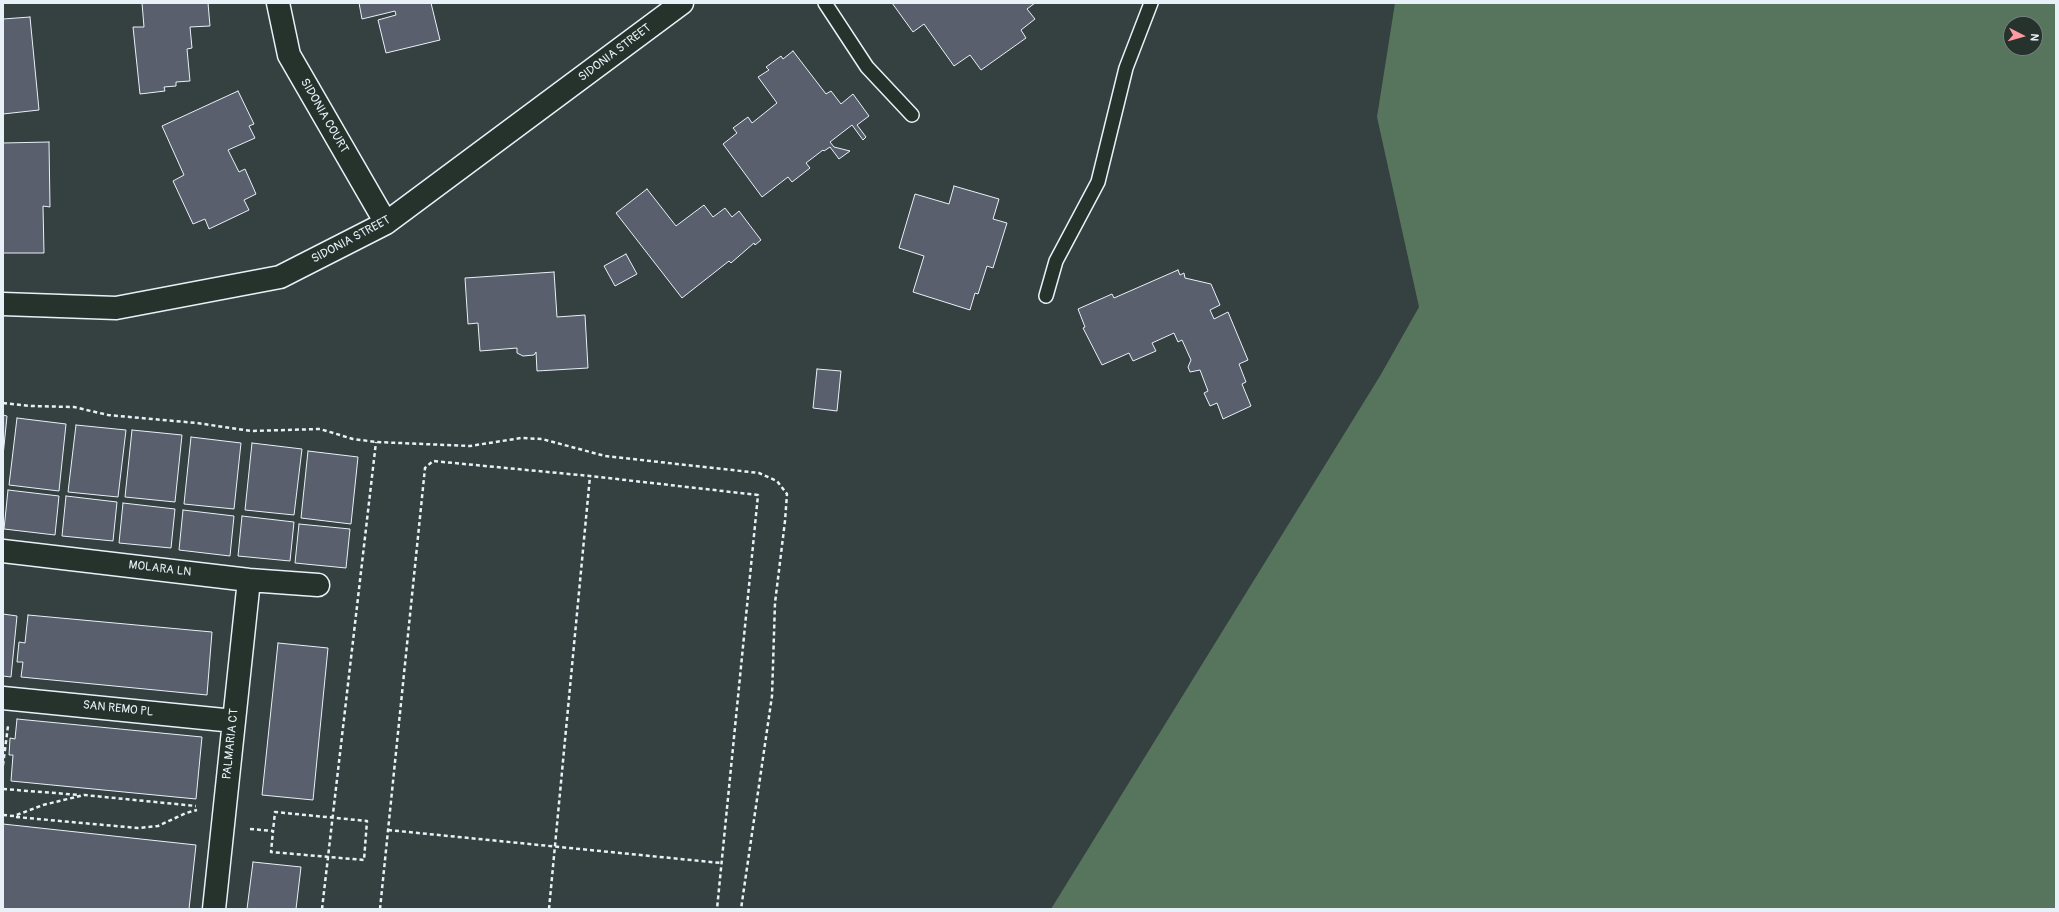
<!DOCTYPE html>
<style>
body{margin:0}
#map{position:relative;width:2059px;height:912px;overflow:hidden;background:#354040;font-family:Pangolin,sans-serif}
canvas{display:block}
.frame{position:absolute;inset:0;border:4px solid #e8f1f8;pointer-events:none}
.north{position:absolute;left:2003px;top:16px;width:40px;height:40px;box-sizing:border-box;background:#26332d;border:1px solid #747f7e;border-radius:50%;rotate:96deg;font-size:11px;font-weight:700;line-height:16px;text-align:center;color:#e8f1f8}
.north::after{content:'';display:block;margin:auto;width:14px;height:18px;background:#ff9aa2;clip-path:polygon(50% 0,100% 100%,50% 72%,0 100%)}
</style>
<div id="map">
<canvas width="2059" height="912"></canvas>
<div class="frame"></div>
<div class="north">N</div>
</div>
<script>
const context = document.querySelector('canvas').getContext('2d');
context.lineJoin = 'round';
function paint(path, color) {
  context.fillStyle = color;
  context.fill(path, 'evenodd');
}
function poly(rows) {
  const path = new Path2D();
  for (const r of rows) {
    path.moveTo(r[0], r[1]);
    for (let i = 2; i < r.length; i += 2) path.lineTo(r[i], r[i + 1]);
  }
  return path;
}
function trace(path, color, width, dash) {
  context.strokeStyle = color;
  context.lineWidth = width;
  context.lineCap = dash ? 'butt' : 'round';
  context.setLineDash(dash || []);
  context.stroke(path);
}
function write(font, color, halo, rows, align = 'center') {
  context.font = font + ' Pangolin,sans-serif';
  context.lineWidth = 3;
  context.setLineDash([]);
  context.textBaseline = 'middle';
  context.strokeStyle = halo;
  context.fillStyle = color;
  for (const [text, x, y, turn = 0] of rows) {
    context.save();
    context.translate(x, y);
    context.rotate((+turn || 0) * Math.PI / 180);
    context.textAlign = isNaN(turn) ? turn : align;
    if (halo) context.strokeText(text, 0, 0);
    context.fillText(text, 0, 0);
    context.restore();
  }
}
const green = poly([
 [1395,3,2056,3,2056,909,1051,909,1380,376,1419,307,1377,117],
 [2011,24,2035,24,2035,48,2011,48]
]);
const building = poly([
 [142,3,208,3,210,26,190,27,192,48,187,49,190,81,176,82,176,86,164,87,165,91,140,94,133,27,144,27,142,3],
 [359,3,431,3,440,40,386,53,378,20,396,15,395,11,362,19,359,3],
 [892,3,1035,3,1027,9,1035,19,1021,30,1026,38,981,70,970,55,954,66,924,24,913,32,892,3],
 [30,17,39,110,3,114,3,19,30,17],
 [793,51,826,94,831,91,841,104,853,94,869,116,857,125,866,137,863,140,852,125,830,142,834,147,850,151,839,159,830,147,824,151,823,150,806,163,810,168,792,182,788,177,762,197,723,144,737,133,733,128,748,117,752,123,777,103,758,77,769,70,766,67,781,56,783,59,793,51],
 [238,91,254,124,249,126,255,138,228,150,239,172,245,169,256,194,244,200,249,210,209,229,205,219,193,224,173,181,184,175,162,126,238,91],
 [49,142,50,207,43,206,44,253,3,253,3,143,49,142],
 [954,186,999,199,993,219,1007,223,993,268,987,266,978,294,975,293,970,310,913,292,924,256,899,248,915,194,949,204,954,186],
 [647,189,676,226,704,205,713,217,725,208,732,217,739,211,761,240,755,245,754,243,731,263,729,261,682,298,616,213,647,189],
 [626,254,637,274,615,286,604,266,626,254],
 [1178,270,1180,275,1184,273,1185,278,1211,284,1220,305,1210,310,1214,319,1228,312,1248,360,1239,364,1246,382,1242,384,1251,406,1223,419,1217,403,1210,406,1204,393,1208,391,1200,370,1190,372,1188,367,1191,360,1182,340,1178,342,1174,333,1152,343,1156,351,1133,361,1129,353,1102,365,1083,328,1085,327,1078,309,1112,294,1114,298,1178,270],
 [554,272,557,317,585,315,588,368,537,371,536,352,534,355,523,356,517,353,517,348,480,351,478,323,468,324,465,278,554,272],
 [817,369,841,371,837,411,813,408,817,369],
 [3,415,7,416,3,456,3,415],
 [17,418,66,424,59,491,9,485,17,418],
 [76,425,126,430,118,497,68,492,76,425],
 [132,430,182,435,175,502,125,497,132,430],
 [191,437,241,443,234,509,184,504,191,437],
 [252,443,302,449,294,515,245,510,252,443],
 [308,451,358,457,351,524,301,518,308,451],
 [8,490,59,496,55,535,4,529,8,490],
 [66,496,117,502,113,541,62,536,66,496],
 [123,503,175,509,171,548,119,543,123,503],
 [183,510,234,516,230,556,179,550,183,510],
 [242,516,294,522,290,561,238,556,242,516],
 [299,524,350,529,346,568,295,563,299,524],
 [3,614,17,616,11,677,3,676,3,614],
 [28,615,212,632,207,695,21,677,23,662,17,662,19,642,25,643,28,615],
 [278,643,328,648,313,800,262,795,278,643],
 [17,719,202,737,196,799,11,781,13,755,9,755,10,738,15,739,17,719],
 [3,824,196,845,189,909,3,909,3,824],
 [253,862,301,867,296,909,247,909,253,862]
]);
const path = poly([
 [3,403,30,406,74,407,108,415,197,423,251,431,320,429,353,439,376,442,470,446,521,438,542,439,605,456,759,473,777,481,787,494,785,521,775,603,772,696,741,909],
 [3,765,8,726],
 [3,789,80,795],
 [3,815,14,816,43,805,84,795,196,806],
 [16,817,138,828,158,826,186,813,197,810],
 [250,829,273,831,271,852,364,860,367,821,275,812,273,831],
 [388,830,721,863],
 [322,909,376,442],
 [380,909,425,468,433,461,590,476,758,495,717,909],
 [549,909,590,476]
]);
const service = poly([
 [825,3,867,67,912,115],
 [1046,296,1056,261,1098,182,1126,68,1151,3]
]);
const minor = poly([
 [278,3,289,55,386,223],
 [3,304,116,308,280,277,386,223,682,3],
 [3,551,249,580,318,585],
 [3,698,234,721],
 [214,909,249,580]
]);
const streetNames = [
 ["SIDONIA STREET",615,53,-37],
 ["SIDONIA COURT",324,116,60],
 ["SIDONIA STREET",351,240,-28],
 ["MOLARA LN",160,569,7],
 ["SAN REMO PL",118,709,6],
 ["PALMARIA CT",231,744,-84]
];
paint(green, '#57755d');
paint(building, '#595f6c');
trace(building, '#e8f1f8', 1);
trace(service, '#e8f1f8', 16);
trace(minor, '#e8f1f8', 25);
trace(path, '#e8f1f8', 2.5, [4, 3]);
trace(service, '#26332d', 13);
trace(minor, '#26332d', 22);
write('12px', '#e8f1f8', '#26332d', streetNames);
</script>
